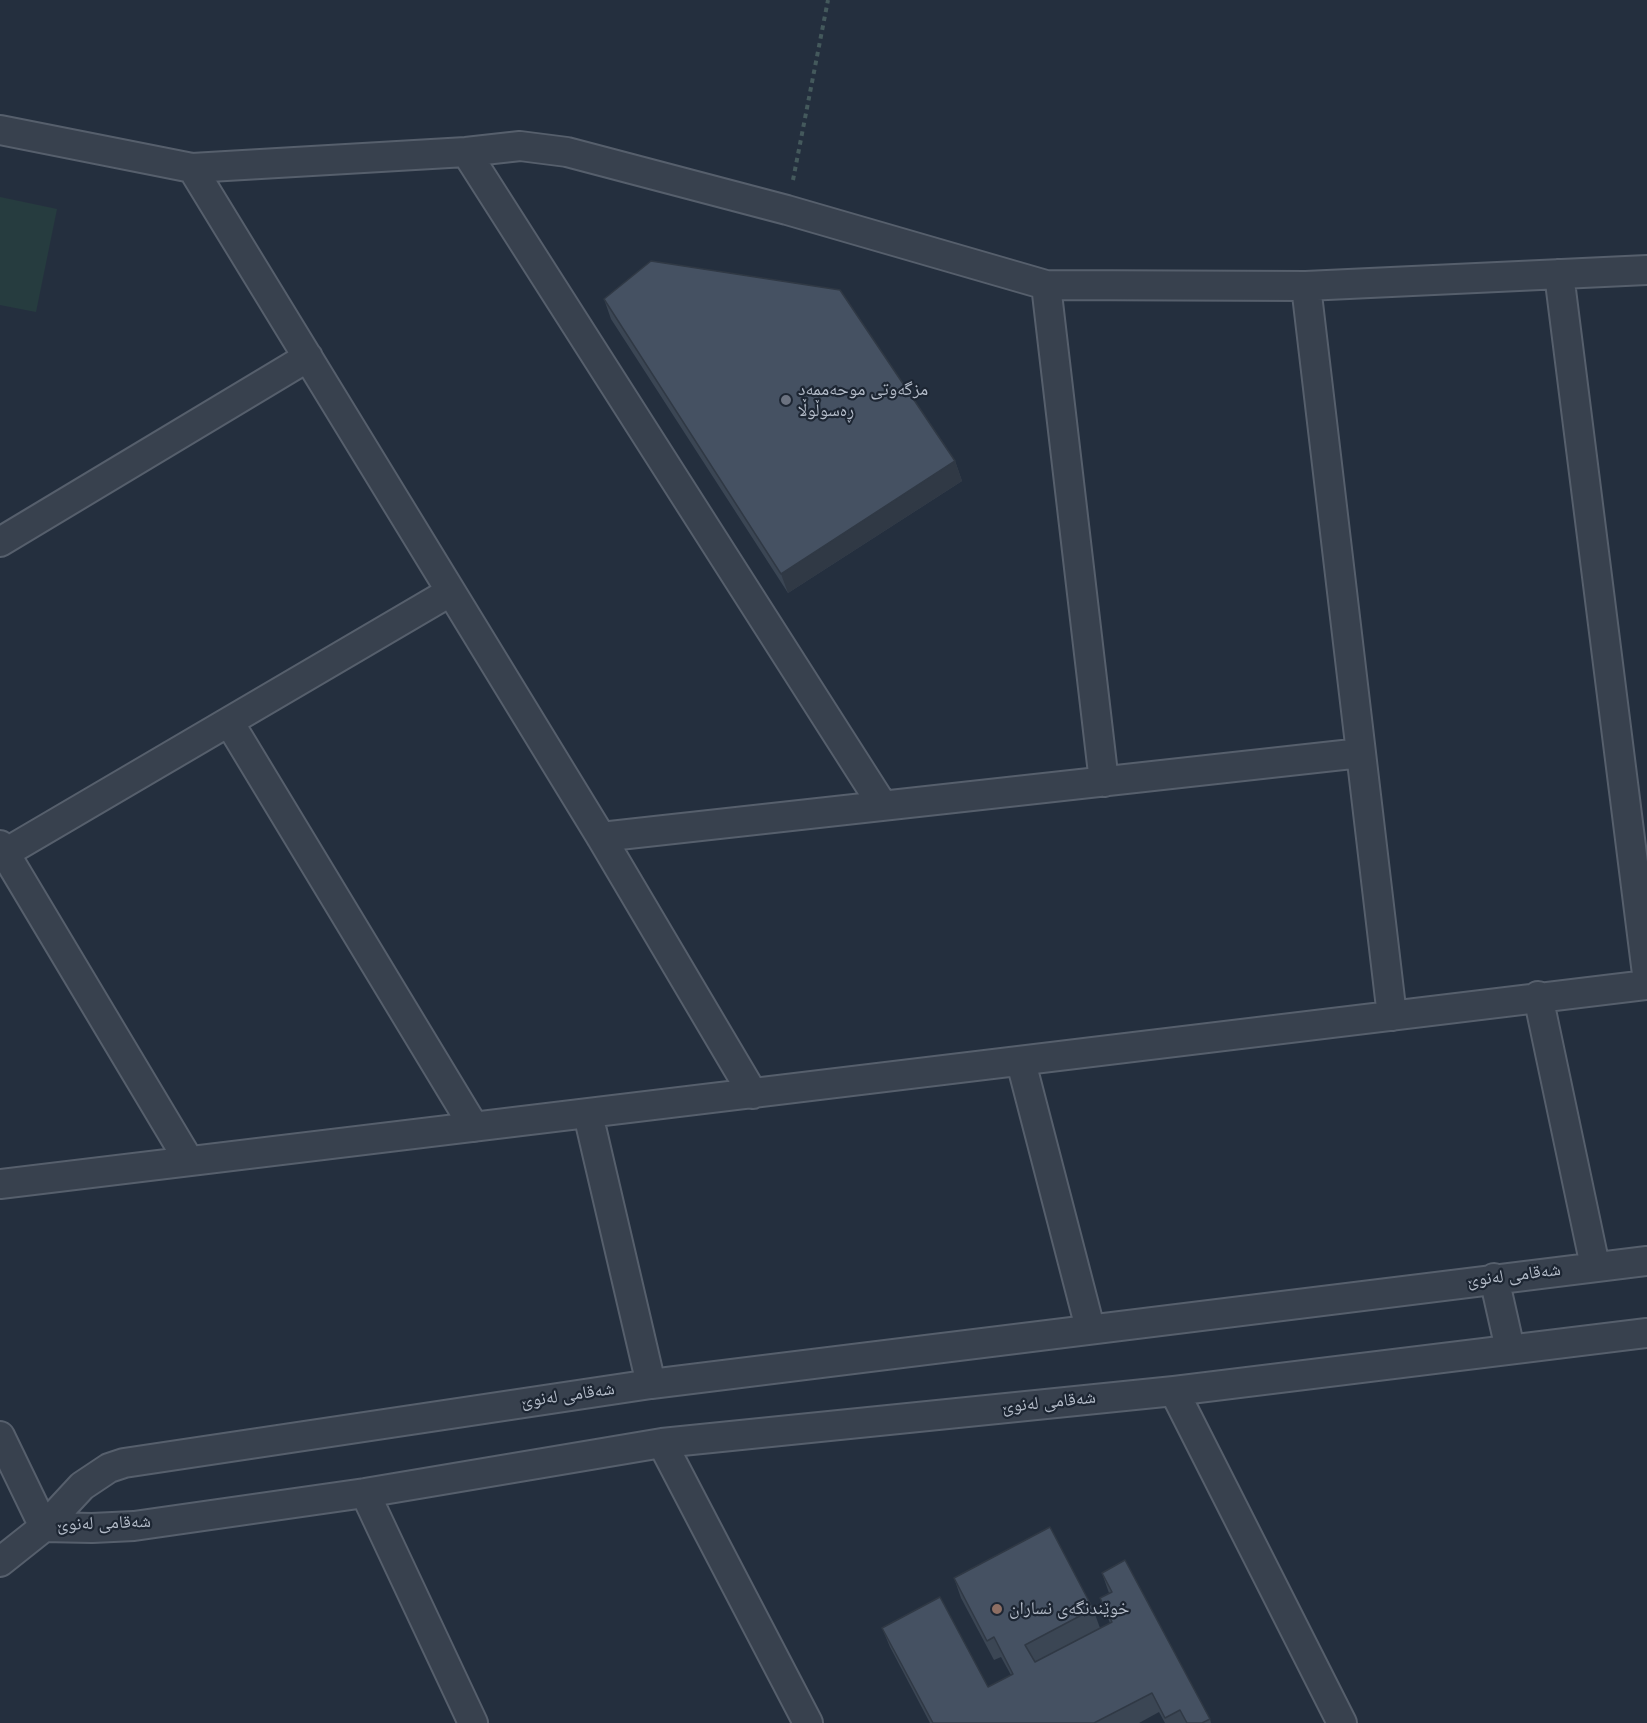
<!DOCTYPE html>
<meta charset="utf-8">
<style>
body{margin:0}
canvas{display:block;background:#242f3e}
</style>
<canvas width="1647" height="1723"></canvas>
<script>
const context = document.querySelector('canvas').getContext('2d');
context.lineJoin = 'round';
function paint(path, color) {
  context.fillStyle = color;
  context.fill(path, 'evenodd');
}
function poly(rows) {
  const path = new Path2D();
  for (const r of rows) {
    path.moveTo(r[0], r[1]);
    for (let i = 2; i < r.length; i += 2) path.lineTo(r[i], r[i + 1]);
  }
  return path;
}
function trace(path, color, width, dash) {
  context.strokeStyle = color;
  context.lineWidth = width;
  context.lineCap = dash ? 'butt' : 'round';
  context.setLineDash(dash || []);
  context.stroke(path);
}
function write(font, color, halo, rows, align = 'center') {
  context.font = font + ' Poppins,"Noto Naskh Arabic",sans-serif';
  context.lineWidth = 4.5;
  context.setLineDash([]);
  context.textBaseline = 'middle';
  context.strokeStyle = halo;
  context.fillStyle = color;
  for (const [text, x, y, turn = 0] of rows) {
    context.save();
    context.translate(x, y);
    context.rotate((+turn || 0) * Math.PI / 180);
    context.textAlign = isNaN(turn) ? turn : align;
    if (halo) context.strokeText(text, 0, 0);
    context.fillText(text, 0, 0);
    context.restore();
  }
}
const green = poly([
 [0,197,57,209,36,312,0,305]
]);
const path = poly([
 [793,180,828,0]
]);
const minor = poly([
 [0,130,192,168,466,152,520,146,567,152,787,210,1046,285,1306,286,1647,270],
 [466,152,883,806],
 [192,168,601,837,753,1094],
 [1559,274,1647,974],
 [1046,285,1104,782],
 [1306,286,1392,1016],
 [0,542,308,357],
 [229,722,474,1127],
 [601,837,1361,753],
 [0,845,189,1161],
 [5,853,450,592],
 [1538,996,1595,1266],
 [1021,1062,1090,1328],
 [588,1114,651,1384],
 [0,1184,1647,985],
 [1494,1278,1510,1349],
 [1174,1391,1342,1723],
 [0,1436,44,1527],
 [662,1443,808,1723],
 [365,1493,473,1723],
 [44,1527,92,1528,134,1526,365,1493,662,1443,1174,1391,1647,1333],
 [0,1562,44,1527,82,1486,109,1468,124,1463,651,1384,1647,1261]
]);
const wall = poly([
 [604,299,955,461,962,481,788,593,611,319],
 [1102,1573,1210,1719,1211,1723,1165,1723,1159,1712,1139,1723,930,1723,890,1647,882,1628,988,1687,1011,1675,1001,1657,994,1660,961,1598,954,1578,1093,1609,1100,1628,1110,1623,1100,1598,1109,1593]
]);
const shadedWall = poly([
 [955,461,962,481,788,593,781,574]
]);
const building = poly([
 [651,261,840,290,955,461,781,574,604,299,651,261],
 [1050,1527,1093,1609,1025,1645,1035,1662,1112,1622,1100,1598,1112,1592,1102,1573,1125,1560,1210,1719,1202,1723,1187,1723,1180,1710,1165,1718,1152,1693,1094,1723,933,1723,882,1628,940,1597,988,1687,1013,1674,994,1637,987,1641,954,1578,1050,1527]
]);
const markers = [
 [786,400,6,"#6b7280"],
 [997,1609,6,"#8d6e63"]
];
const poiNames = [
 ["مزگەوتی موحەممەد",798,390],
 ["ڕەسوڵوڵا",798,411],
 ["خوێندنگەی نساران",1009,1609]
];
const streetNames = [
 ["شەقامی لەنوێ",1514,1276,-7],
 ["شەقامی لەنوێ",568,1396,-8],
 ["شەقامی لەنوێ",1049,1403,-6],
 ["شەقامی لەنوێ",104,1524,-2]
];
paint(green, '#263c3f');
trace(minor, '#565f6c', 32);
trace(path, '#44595c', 4, [4.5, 4.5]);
trace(minor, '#38414e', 28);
paint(wall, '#3b4654');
paint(shadedWall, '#303945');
paint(building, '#455162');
trace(building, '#303945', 1.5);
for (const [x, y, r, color] of markers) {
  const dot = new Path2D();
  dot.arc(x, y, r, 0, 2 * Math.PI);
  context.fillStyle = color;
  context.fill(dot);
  trace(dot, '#1d2633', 2);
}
write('18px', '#b4bcc9', '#1d2633', poiNames, 'left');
write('18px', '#b4bcc9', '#1d2633', streetNames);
</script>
